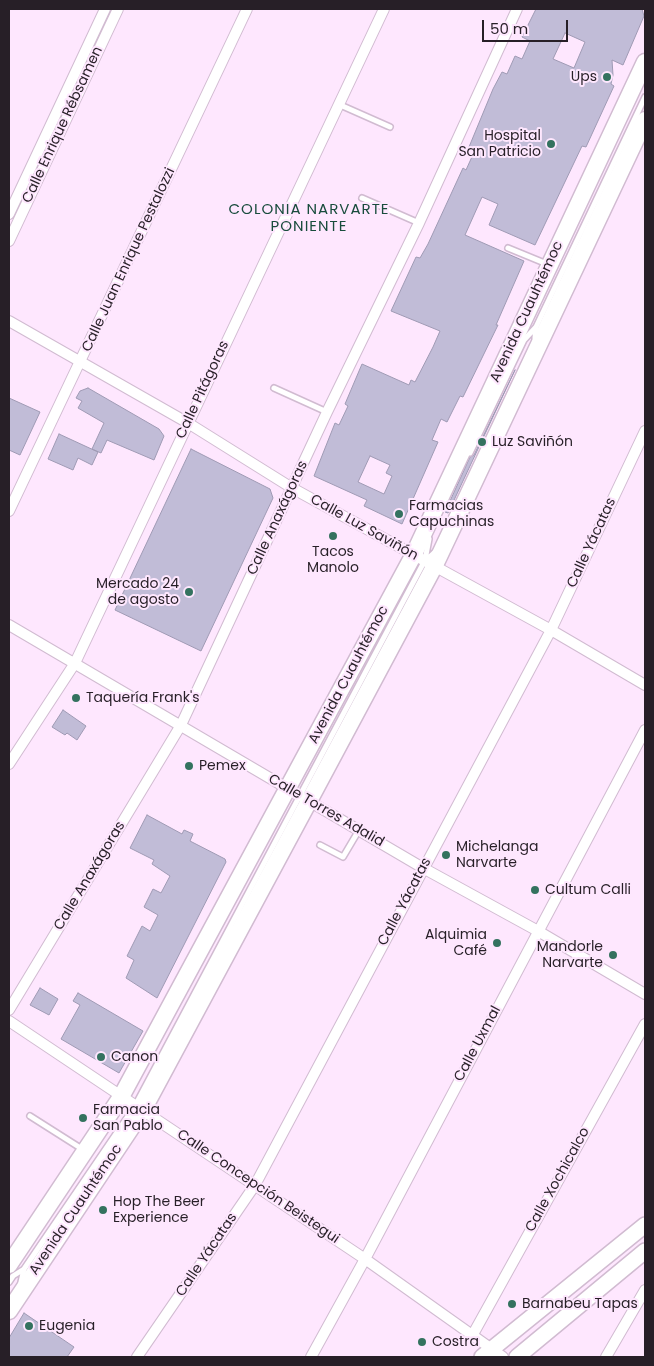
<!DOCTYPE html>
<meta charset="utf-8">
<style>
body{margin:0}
#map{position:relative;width:654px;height:1366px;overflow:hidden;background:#fee7fe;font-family:Poppins,sans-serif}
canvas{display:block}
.frame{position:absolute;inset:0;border:10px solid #271f27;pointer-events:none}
.scale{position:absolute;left:482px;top:20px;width:86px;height:22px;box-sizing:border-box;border:2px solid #271f27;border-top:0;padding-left:6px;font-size:15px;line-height:18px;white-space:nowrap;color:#271f27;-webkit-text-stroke:4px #fee7fe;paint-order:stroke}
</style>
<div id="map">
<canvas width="654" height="1366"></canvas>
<div class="frame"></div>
<div class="scale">50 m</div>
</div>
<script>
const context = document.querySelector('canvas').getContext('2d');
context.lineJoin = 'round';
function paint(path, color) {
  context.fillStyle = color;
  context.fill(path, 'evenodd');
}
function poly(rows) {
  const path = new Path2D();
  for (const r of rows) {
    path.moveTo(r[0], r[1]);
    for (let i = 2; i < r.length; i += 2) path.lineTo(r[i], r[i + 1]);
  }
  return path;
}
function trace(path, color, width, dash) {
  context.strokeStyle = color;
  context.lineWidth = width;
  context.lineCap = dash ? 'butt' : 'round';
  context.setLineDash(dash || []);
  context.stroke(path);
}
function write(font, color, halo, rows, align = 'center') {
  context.font = font + ' Poppins,sans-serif';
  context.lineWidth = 4;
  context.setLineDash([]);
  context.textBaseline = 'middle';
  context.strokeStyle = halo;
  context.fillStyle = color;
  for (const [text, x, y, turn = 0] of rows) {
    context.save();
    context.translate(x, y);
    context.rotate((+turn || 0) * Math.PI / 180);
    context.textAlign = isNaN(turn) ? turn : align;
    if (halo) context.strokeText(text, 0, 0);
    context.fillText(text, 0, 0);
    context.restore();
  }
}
const building = poly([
 [536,9,642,9,644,16,623,65,612,60,613,75,611,84,614,86,586,147,582,146,535,245,489,225,498,204,482,197,465,235,524,261,496,325,498,325,463,397,460,396,447,422,441,419,432,440,438,442,402,524,364,506,367,500,314,476,335,423,339,425,348,406,345,404,362,364,409,385,411,380,415,382,433,347,440,331,391,311,416,257,420,258,428,244,463,168,466,170,475,150,469,147,493,89,502,72,507,74,515,56,522,59,530,41,522,37,536,9],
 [565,33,585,42,574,68,553,59,565,33],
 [370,456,390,465,386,473,392,476,384,494,358,482,370,456],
 [515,370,448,513,445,512,470,457,474,455,515,370],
 [88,388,159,429,164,436,154,460,107,440,101,453,92,449,104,423,78,408,82,401,76,398,80,391,88,388],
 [9,398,40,412,20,455,9,450,9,398],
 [59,434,98,452,92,465,78,458,73,470,48,459,59,434],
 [191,449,270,489,273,498,201,651,115,610,191,449],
 [63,710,86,726,77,740,67,733,65,735,52,727,63,710],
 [147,815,182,834,184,830,193,834,190,841,225,859,226,862,157,998,126,978,134,960,127,956,142,926,150,931,158,915,144,907,153,889,161,893,170,876,152,864,154,860,130,848,147,815],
 [40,988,58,999,49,1015,30,1005,40,988],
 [78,993,143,1031,119,1073,61,1039,80,1005,73,1001,78,993],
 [24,1313,74,1347,67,1357,9,1357,9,1338,24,1313]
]);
const lane = poly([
 [338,104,390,127],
 [362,198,419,223],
 [508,248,547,264],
 [535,338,536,327],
 [274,388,327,412],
 [470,453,524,340,536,327,645,97],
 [425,560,429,539],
 [320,845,343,857,359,830],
 [30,1116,82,1149],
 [9,1282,13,1276,24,1269],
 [21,1282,24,1269,135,1106,424,562,435,552]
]);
const street = poly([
 [9,214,105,9],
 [9,241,118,9],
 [9,321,188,423,292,488,551,630,645,685],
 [9,511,247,9],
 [9,625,423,868,538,931,645,994],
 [9,764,75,663,384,9],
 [9,1010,181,725,327,412,419,223,517,9],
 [9,1021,365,1259,503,1357],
 [472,1336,645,1024],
 [137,1357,255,1185,551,630,645,431],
 [311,1357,365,1259,645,730],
 [606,1357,645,1290]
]);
const secondary = poly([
 [482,1357,645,1225],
 [517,1357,645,1251]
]);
const primary = poly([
 [9,1265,121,1097,413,556,645,62],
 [9,1311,143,1110,309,801,434,567,645,120]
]);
const markers = [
 [607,77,5,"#34725f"],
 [551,144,5,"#34725f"],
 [482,442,5,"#34725f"],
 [399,514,5,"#34725f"],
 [333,536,5,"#34725f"],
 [189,592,5,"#34725f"],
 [76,698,5,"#34725f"],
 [189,766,5,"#34725f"],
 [446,855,5,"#34725f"],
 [535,890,5,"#34725f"],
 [497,943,5,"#34725f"],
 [613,955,5,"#34725f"],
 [101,1057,5,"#34725f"],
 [83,1118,5,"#34725f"],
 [103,1210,5,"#34725f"],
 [512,1304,5,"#34725f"],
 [29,1326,5,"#34725f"],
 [422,1342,5,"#34725f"]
];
const poiNames = [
 ["Ups",597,77,"right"],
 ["Hospital",541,136,"right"],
 ["San Patricio",541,152,"right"],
 ["Luz Saviñón",492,442],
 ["Farmacias",409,506],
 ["Capuchinas",409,522],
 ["Tacos",333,552,"center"],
 ["Manolo",333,568,"center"],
 ["Mercado 24",179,584,"right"],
 ["de agosto",179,600,"right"],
 ["Taquería Frank's",86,698],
 ["Pemex",199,766],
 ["Michelanga",456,847],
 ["Narvarte",456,863],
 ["Cultum Calli",545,890],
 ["Alquimia",487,935,"right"],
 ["Café",487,951,"right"],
 ["Mandorle",603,947,"right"],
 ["Narvarte",603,963,"right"],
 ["Canon",111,1057],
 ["Farmacia",93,1110],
 ["San Pablo",93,1126],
 ["Hop The Beer",113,1202],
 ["Experience",113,1218],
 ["Barnabeu Tapas",522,1304],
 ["Eugenia",39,1326],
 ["Costra",432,1342]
];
const streetNames = [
 ["Calle Enrique Rébsamen",63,125,-65],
 ["Calle Juan Enrique Pestalozzi",129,260,-65],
 ["Avenida Cuauhtémoc",527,312,-65],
 ["Calle Pitágoras",203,390,-65],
 ["Calle Anaxágoras",278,518,-65],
 ["Calle Luz Saviñón",364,528,29],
 ["Calle Yácatas",592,543,-65],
 ["Avenida Cuauhtémoc",349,675,-62],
 ["Calle Torres Adalid",326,811,30],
 ["Calle Anaxágoras",90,876,-59],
 ["Calle Yácatas",405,902,-62],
 ["Calle Uxmal",478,1044,-62],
 ["Calle Xochicalco",558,1180,-61],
 ["Calle Concepción Beistegui",258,1187,34],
 ["Avenida Cuauhtémoc",76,1210,-56],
 ["Calle Yácatas",207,1255,-56]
];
const neighbourhoodNames = [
 ["COLONIA NARVARTE",309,210],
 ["PONIENTE",309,227]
];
paint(building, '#c1bcd7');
trace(building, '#9f9ab4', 1);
trace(lane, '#d1bbd1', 8);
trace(street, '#d1bbd1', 12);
trace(secondary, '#d1bbd1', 18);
trace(primary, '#d1bbd1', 19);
trace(lane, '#fff', 5);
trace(street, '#fff', 10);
trace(secondary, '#fff', 15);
trace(primary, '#fff', 16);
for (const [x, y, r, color] of markers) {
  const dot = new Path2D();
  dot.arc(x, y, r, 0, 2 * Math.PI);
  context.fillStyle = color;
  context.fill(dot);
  trace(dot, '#fee7fe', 2);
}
write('14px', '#271f27', '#fee7fe', poiNames, 'left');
write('14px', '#271f27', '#fee7fe', streetNames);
context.letterSpacing = '1px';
write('15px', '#194c3d', '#fee7fe', neighbourhoodNames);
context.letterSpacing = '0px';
</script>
